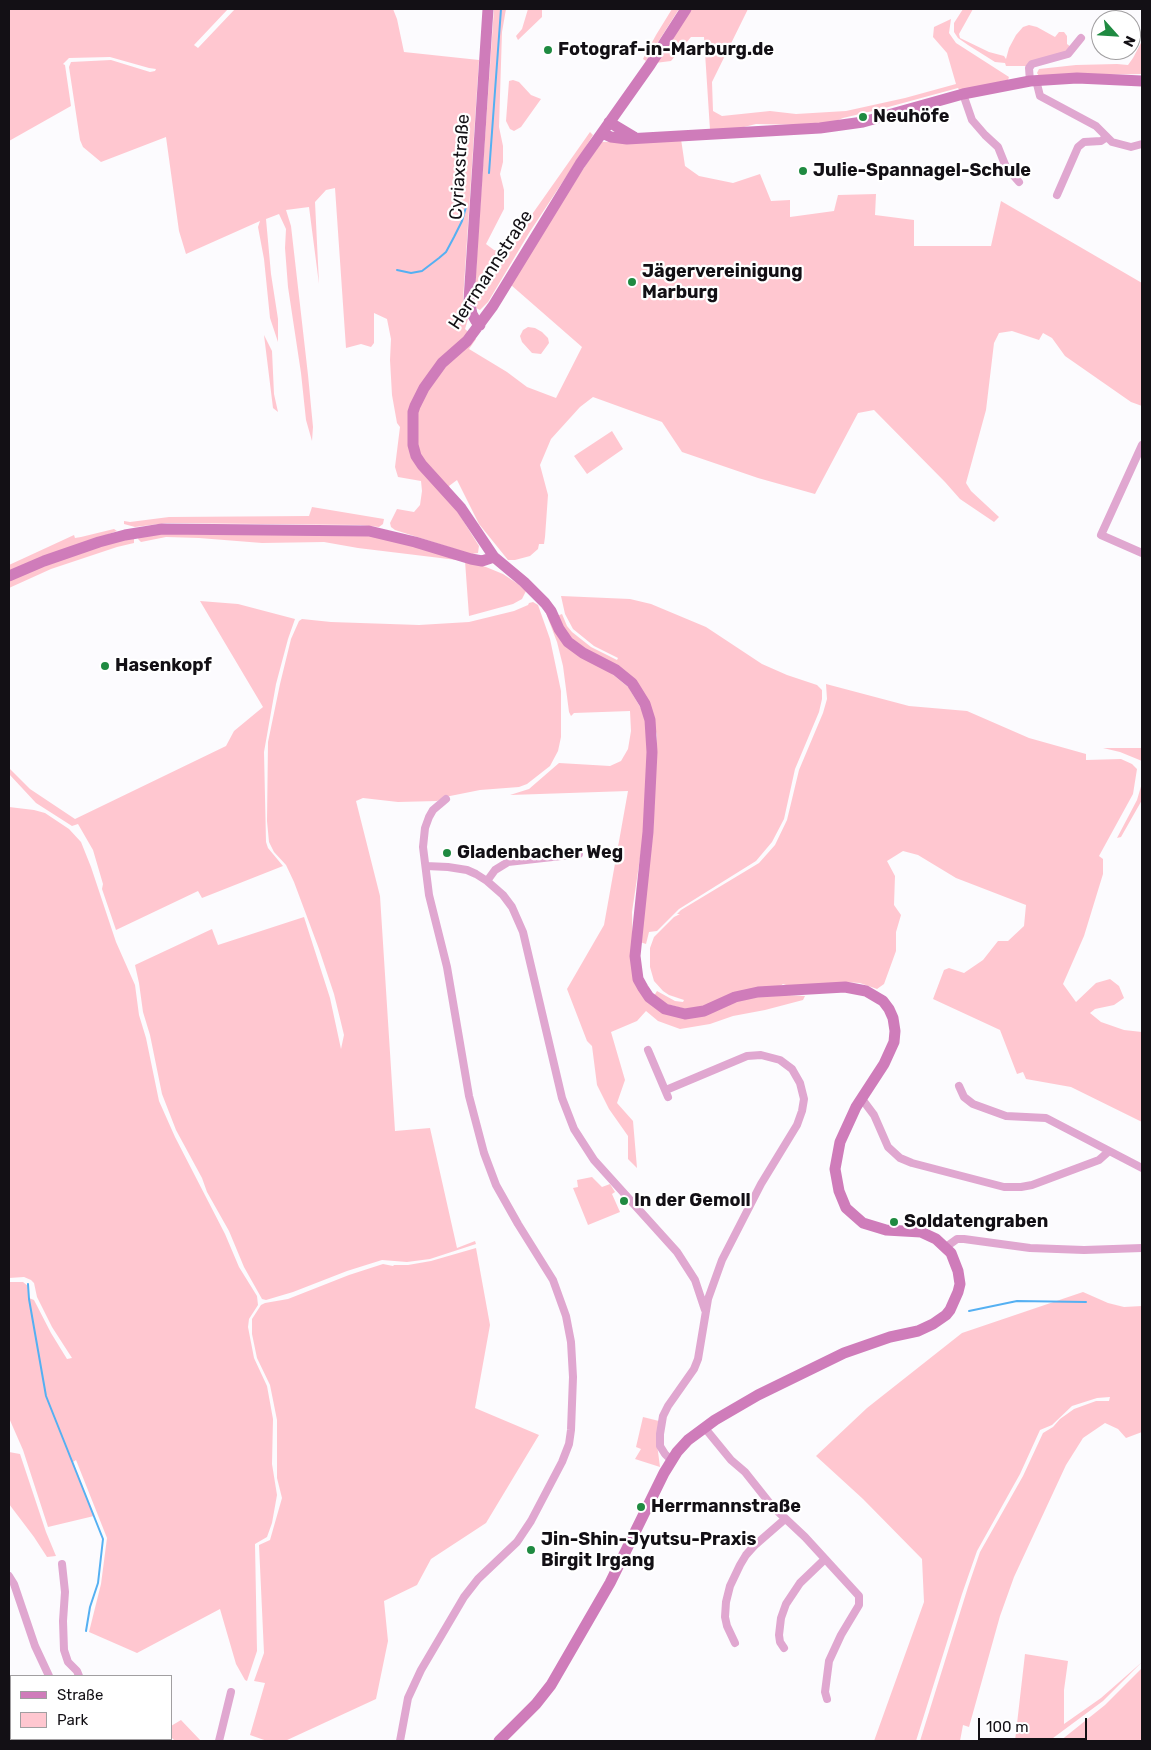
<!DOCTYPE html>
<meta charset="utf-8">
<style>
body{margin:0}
#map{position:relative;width:1151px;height:1750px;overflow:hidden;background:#fcfbfe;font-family:Rubik,sans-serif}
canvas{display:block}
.frame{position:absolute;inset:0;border:10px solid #131015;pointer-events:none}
.legend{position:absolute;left:10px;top:1675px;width:162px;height:65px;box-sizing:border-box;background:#fff;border:1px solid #a19fa1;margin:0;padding:6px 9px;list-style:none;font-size:15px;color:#131015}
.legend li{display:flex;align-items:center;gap:10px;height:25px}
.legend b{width:25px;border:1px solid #a19fa1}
.north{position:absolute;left:1091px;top:10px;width:50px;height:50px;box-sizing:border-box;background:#fff;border:1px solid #a19fa1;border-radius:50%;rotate:116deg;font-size:14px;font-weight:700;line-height:20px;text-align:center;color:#131015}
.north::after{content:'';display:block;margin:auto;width:18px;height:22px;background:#1f8a41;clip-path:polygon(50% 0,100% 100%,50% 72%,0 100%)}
.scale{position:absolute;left:978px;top:1718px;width:109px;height:22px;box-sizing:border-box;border:2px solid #131015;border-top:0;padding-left:6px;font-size:15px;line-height:18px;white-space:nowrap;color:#131015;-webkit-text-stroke:4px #fff;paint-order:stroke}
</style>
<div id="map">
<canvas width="1151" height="1750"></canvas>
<div class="frame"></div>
<ul class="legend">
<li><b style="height:6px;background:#cf7cba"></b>Straße</li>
<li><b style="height:14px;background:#ffc7d0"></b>Park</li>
</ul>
<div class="north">N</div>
<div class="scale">100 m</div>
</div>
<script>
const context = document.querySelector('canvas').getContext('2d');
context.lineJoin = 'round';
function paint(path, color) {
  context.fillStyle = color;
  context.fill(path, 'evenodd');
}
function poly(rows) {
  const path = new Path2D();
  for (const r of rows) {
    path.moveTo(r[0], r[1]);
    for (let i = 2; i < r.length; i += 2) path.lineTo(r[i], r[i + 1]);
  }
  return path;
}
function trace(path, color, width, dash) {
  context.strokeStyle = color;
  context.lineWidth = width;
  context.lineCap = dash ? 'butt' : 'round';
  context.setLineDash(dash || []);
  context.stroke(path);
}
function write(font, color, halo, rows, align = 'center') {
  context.font = font + ' Rubik,sans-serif';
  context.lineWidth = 4.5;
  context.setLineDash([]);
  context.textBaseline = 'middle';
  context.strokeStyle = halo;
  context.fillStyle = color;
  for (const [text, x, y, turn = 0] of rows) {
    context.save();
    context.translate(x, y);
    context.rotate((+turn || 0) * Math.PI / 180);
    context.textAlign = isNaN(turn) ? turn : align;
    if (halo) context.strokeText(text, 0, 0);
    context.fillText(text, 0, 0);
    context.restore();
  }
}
const green = poly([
 [9,9,228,9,194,45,198,48,235,9,393,9,397,19,404,52,479,60,463,300,468,319,465,329,476,339,469,349,507,372,527,387,556,398,582,347,511,285,548,222,601,142,681,139,685,166,699,176,733,183,760,174,771,201,790,200,790,217,834,211,838,195,876,194,875,215,914,220,914,246,991,246,1001,201,1142,283,1142,406,1131,402,1065,356,1052,338,1043,333,1039,340,1012,331,999,333,994,343,986,410,966,483,971,491,999,517,994,522,960,499,945,482,874,410,858,413,815,494,758,478,682,452,662,422,593,397,580,407,551,439,540,465,548,495,545,537,544,544,539,544,538,549,530,556,515,560,508,560,479,524,457,480,449,486,459,514,479,546,478,553,471,554,395,530,391,527,390,523,397,509,414,512,420,505,422,491,421,481,398,477,395,467,400,427,397,423,392,395,390,360,391,339,387,319,374,313,374,343,371,347,361,344,346,348,335,188,326,190,315,202,319,284,309,207,286,210,291,226,308,375,313,427,312,441,306,420,301,373,288,287,285,248,286,229,279,214,266,219,271,274,278,319,278,342,270,318,264,259,258,227,260,221,186,254,179,231,166,137,101,162,83,147,80,140,69,67,71,62,111,60,150,72,155,71,156,69,149,68,110,57,69,58,63,64,65,65,71,106,9,141],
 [494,9,506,9,502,32,499,127,503,146,503,162,500,174,504,190,504,209,486,244,494,250,504,252,488,279,477,291,475,290,478,237],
 [528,9,542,9,542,17,518,40,516,36,522,29],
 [672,9,679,9,646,61,643,59,656,35],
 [691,9,748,9,712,82,713,111,722,116,770,111,796,114,846,111,905,98,956,84,947,53,933,37,934,27,951,19,949,33,956,43,1009,77,1008,80,960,91,958,88,881,109,843,118,831,123,805,125,756,124,740,128,710,130,704,37,691,37,671,61,655,63],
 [963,9,973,9,959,34,960,38,989,52,1004,56,1006,59,1009,48,1016,35,1023,27,1029,25,1037,27,1055,37,1059,32,1064,32,1067,36,1067,44,1071,47,1069,50,1030,66,1006,66,1005,63,995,62,968,45,958,38,954,32,954,23],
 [1142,41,1142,74,1039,76,1037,73,1039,69,1076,65,1117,64,1128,65,1133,58],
 [513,80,519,82,531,95,541,99,521,127,514,131,510,129,506,121,509,81],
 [590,132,593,135,585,148,529,233,488,302,480,310,476,308,477,302,507,256,521,230],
 [528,327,535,328,542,332,548,338,549,343,541,354,532,353,522,342,520,336,523,330],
 [264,335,272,351,274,394,278,412,273,408],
 [612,431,623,449,587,474,574,456],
 [312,507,384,519,383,524,379,527,360,525,167,523,135,527,124,524,124,521,130,522,169,517,309,516],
 [114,529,117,531,9,571,9,565,74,535,75,538,81,537],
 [369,533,486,567,503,574,518,584,526,591,522,599,513,604,469,616,465,561,358,548,324,542,262,543,199,538,166,537,141,542,138,539,140,534],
 [134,537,134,543,117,547,51,569,9,588,9,579,88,549],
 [561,596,630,599,651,604,706,627,762,664,787,675,817,685,822,690,822,699,819,712,795,769,784,819,772,842,756,861,679,909,657,931,649,932,646,944,640,942,653,833,657,736,650,705,572,641,557,616,562,614,567,626,572,632,591,647,617,660,618,658,594,646,573,629,565,614],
 [200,601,238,604,295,619,288,639,276,684,264,752,266,842,268,848,283,866,202,898,198,891,116,930,102,889,103,884,93,850,78,824,72,826,36,803,9,774,9,768,30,789,75,819,226,746,234,731,263,707],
 [533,602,538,605,550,639,561,691,561,737,558,751,550,766,527,784,519,787,480,790,445,797,437,801,398,802,363,798,356,801,380,896,395,1131,430,1128,457,1248,475,1241,476,1244,430,1259,407,1262,382,1260,347,1271,293,1292,266,1300,262,1299,244,1267,229,1231,207,1192,202,1178,176,1130,162,1094,150,1035,143,1012,139,983,135,965,212,929,218,945,304,917,330,998,341,1049,344,1035,334,994,319,949,294,882,286,865,274,852,269,842,267,821,268,742,280,684,291,639,299,621,302,619,331,622,419,625,469,622,514,611,528,605,529,603],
 [544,608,553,623,627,685,645,715,649,733,643,838,632,912,633,973,663,1012,735,1002,757,997,784,995,805,996,803,1000,765,1010,733,1016,710,1024,680,1029,658,1021,646,1011,637,1021,611,1032,625,1080,617,1103,633,1121,637,1168,628,1159,628,1136,609,1109,597,1085,592,1046,587,1041,567,989,604,925,628,791,510,795,529,789,559,763,610,766,621,761,628,749,631,731,630,711,574,713,571,716,569,712,563,666,557,642],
 [826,684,909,706,967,711,1029,738,1086,754,1086,760,1121,759,1132,764,1137,769,1133,794,1099,856,1103,859,1103,874,1084,936,1063,984,1076,1002,1096,983,1110,979,1119,986,1124,998,1114,1005,1095,1009,1090,1013,1101,1022,1124,1030,1142,1032,1142,1122,1071,1087,1026,1079,1023,1072,1017,1074,1000,1030,933,999,944,970,949,968,964,973,983,960,998,941,1008,941,1024,926,1026,905,956,878,918,855,903,851,887,861,895,876,894,905,901,915,896,932,896,951,884,984,877,989,860,983,845,982,789,986,783,984,776,989,693,1011,663,1003,654,996,657,991,675,1001,683,1002,684,1000,669,995,663,991,654,981,650,967,650,948,654,937,674,917,680,914,677,914,681,910,759,863,775,845,787,820,799,770,823,713,827,699],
 [1103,748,1142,748,1142,761,1120,752],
 [1142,783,1142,800,1121,837,1117,838,1137,800],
 [9,807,34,810,45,813,69,829,81,842,91,867,116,942,135,985,139,1015,146,1038,159,1101,175,1137,225,1234,239,1267,257,1296,258,1305,249,1319,248,1327,254,1358,267,1386,273,1419,272,1464,277,1495,272,1523,267,1537,255,1544,257,1651,247,1681,245,1680,236,1664,220,1609,137,1653,89,1632,101,1584,107,1538,76,1460,73,1462,94,1516,48,1527,23,1450,9,1418,9,1282,23,1282,28,1286,29,1298,34,1300,51,1333,67,1359,72,1358,52,1327,37,1297,34,1283,31,1280,24,1277,9,1278],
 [592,1177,602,1187,610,1184,615,1192,612,1194,620,1212,588,1225,573,1188,578,1187,577,1180],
 [476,1248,490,1325,475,1408,539,1435,486,1523,431,1559,417,1585,384,1601,388,1641,376,1699,285,1741,267,1741,250,1735,265,1683,254,1681,264,1653,259,1545,270,1540,282,1498,277,1478,277,1420,270,1385,257,1358,252,1334,252,1319,261,1305,265,1303,288,1299,349,1275,383,1264,393,1266,394,1265,408,1265,431,1261],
 [1083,1292,1108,1303,1124,1307,1142,1306,1142,1432,1126,1438,1118,1429,1105,1423,1083,1438,1066,1465,1014,1577,1000,1616,969,1727,963,1725,960,1741,920,1741,968,1587,980,1552,1023,1476,1043,1433,1053,1427,1060,1419,1074,1409,1096,1401,1109,1401,1110,1397,1097,1398,1072,1406,1052,1425,1040,1430,1020,1474,977,1551,962,1594,916,1741,874,1741,924,1602,922,1559,863,1499,816,1456,867,1408,962,1333],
 [643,1417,659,1421,657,1444,660,1467,635,1459,641,1449,636,1447],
 [9,1452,20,1454,46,1532,56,1556,47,1557,34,1537,9,1504],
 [1025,1654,1068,1661,1064,1690,1064,1724,1101,1698,1142,1662,1103,1701,1049,1741,1015,1741],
 [1142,1668,1142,1741,1060,1741,1105,1705],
 [181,1720,201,1741,175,1741,171,1737,171,1726]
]);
const stream = poly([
 [489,173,501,9],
 [397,270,411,273,422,271,439,258,446,252,454,237,462,221,466,207],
 [28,1284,29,1299,46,1396,103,1539,98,1583,90,1607,86,1631],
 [969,1311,1017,1301,1086,1302]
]);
const street = poly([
 [1036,80,1040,96,1096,126,1112,142,1131,147,1142,144],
 [1030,81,1029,68,1032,64,1068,54,1081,38],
 [963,94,972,120,985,135,998,147,1006,167,1019,182],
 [1057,195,1078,147,1084,142,1101,141,1107,137],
 [1142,445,1101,535,1142,553],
 [426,866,448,867,467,870,476,874,487,881,503,895,512,907,523,932,562,1098,574,1129,594,1160,677,1252,695,1280,705,1310],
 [487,881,495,870,508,862,579,854],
 [648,1050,668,1097],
 [959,1086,964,1097,973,1104,1006,1116,1046,1118,1142,1168],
 [666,1090,747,1056,761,1055,780,1060,792,1069,800,1083,804,1099,802,1111,797,1125,761,1184,722,1260,708,1299,698,1359,694,1369,668,1406,663,1416,660,1434,660,1446,665,1454,671,1460],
 [862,1099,874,1115,888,1147,900,1158,912,1163,1004,1187,1021,1187,1032,1185,1099,1160,1108,1152],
 [946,1247,957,1239,964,1239,1030,1248,1084,1250,1142,1248],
 [704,1427,731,1460,745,1472,772,1506,805,1537,859,1596,859,1605,841,1635,829,1661,825,1692,827,1699],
 [62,1564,65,1592,63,1621,64,1650,68,1662,77,1671,79,1676],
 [9,1576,14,1584,35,1646,49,1676],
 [735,1643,727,1626,725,1617,726,1602,730,1586,740,1565,746,1555,754,1546,785,1519],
 [784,1648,780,1642,779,1635,781,1618,786,1604,800,1583,825,1559],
 [159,1739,161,1741],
 [69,1741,71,1739],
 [219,1741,231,1692],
 [400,1741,408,1698,421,1670,464,1597,478,1579,517,1542,531,1521,562,1462,569,1444,571,1430,573,1377,571,1342,566,1316,553,1280,518,1224,496,1185,484,1153,469,1096,447,967,429,895,423,847,425,828,429,817,433,810,446,799]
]);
const secondary = poly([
 [609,122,634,137],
 [602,133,611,137,627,139,820,128,863,122,963,94,1030,81,1077,78,1142,81],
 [480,325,476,321,472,314,469,300,488,9],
 [9,576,44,561,99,542,125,535,162,529,369,531,415,542,471,559,482,561,494,557],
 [499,1741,536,1704,551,1685,610,1583,664,1473,677,1452,688,1440,715,1420,758,1395,844,1353,890,1337,918,1331,933,1324,946,1315,950,1310,958,1292,960,1284,958,1271,951,1253,936,1239,921,1232,886,1230,863,1223,846,1208,839,1191,835,1169,840,1142,856,1107,884,1064,894,1042,895,1031,893,1018,889,1009,883,1001,866,991,845,987,758,992,735,997,704,1011,685,1014,665,1009,649,997,643,988,638,979,635,956,648,832,652,752,650,720,645,704,632,683,616,670,583,653,568,642,559,629,551,611,545,603,524,582,494,557,461,508,422,465,416,456,413,445,413,412,415,406,424,388,442,363,467,341,493,306,580,164,650,65,686,9]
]);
const markers = [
 [548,50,5,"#1f8a41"],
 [863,117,5,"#1f8a41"],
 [803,171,5,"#1f8a41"],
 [632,282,5,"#1f8a41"],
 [105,666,5,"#1f8a41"],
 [447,853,5,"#1f8a41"],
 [624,1201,5,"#1f8a41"],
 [894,1222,5,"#1f8a41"],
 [641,1507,5,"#1f8a41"],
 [531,1550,5,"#1f8a41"]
];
const poiNames = [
 ["Fotograf-in-Marburg.de",558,50],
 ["Neuhöfe",873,117],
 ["Julie-Spannagel-Schule",813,171],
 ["Jägervereinigung",642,272],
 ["Marburg",642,293],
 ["Hasenkopf",115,666],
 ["Gladenbacher Weg",457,853],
 ["In der Gemoll",634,1201],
 ["Soldatengraben",904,1222],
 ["Herrmannstraße",651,1507],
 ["Jin-Shin-Jyutsu-Praxis",541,1540],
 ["Birgit Irgang",541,1561]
];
const streetNames = [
 ["Cyriaxstraße",460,167,-86],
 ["Herrmannstraße",491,270,-57]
];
paint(green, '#ffc7d0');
trace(stream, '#55b0f2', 2);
trace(street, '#e0a7d0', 8);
trace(secondary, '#cf7cba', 11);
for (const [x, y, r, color] of markers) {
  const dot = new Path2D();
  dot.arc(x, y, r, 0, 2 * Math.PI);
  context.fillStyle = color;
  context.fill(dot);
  trace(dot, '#fff', 2);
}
write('bold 18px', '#131015', '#fff', poiNames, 'left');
write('18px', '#131015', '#fff', streetNames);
</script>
